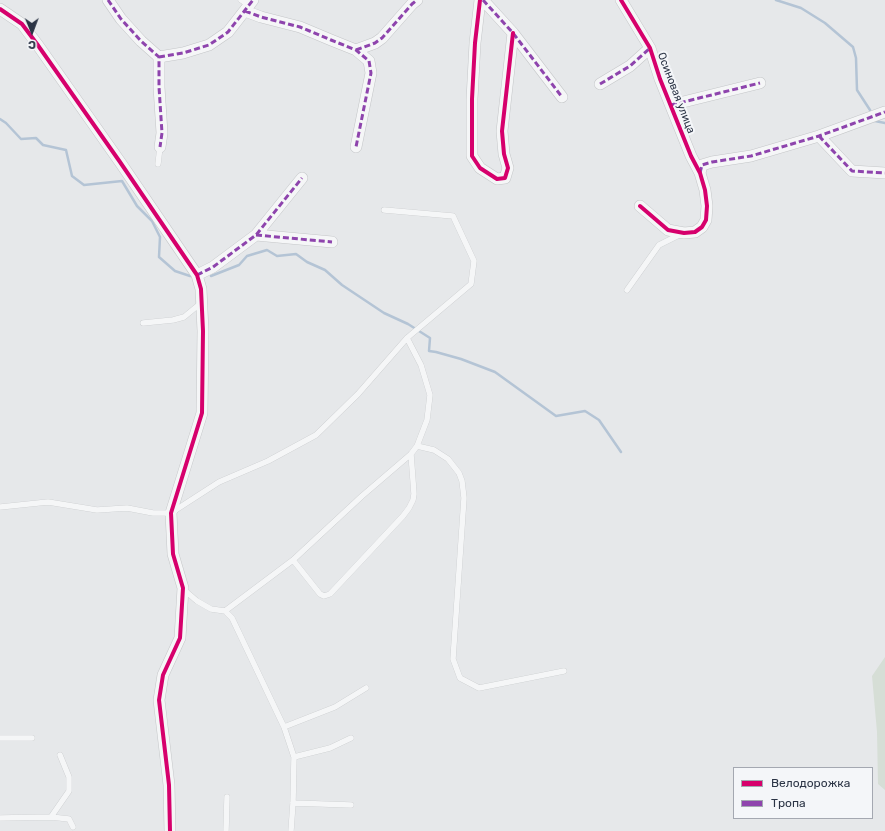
<!DOCTYPE html>
<meta charset="utf-8">
<style>
body{margin:0}
#map{position:relative;width:885px;height:831px;overflow:hidden;background:#e6e8ea;font-family:Rubik,sans-serif}
canvas{display:block}
.legend{position:absolute;left:733px;top:767px;width:140px;height:52px;box-sizing:border-box;background:#f4f6f9;border:1px solid #a4a8b1;margin:0;padding:5px 7px;list-style:none;font-size:12px;color:#2b3445}
.legend li{display:flex;align-items:center;gap:8px;height:20px}
.legend b{width:20px;border:1px solid #a4a8b1}
.north{position:absolute;left:12px;top:12px;width:40px;height:40px;-webkit-text-stroke:3px #f4f6f9;paint-order:stroke;rotate:179deg;font-size:11px;font-weight:700;line-height:16px;text-align:center;color:#2b3445}
.north::after{content:'';display:block;margin:auto;width:14px;height:18px;background:#2b3445;clip-path:polygon(50% 0,100% 100%,50% 72%,0 100%)}
</style>
<div id="map">
<canvas width="885" height="831"></canvas>
<ul class="legend">
<li><b style="height:5px;background:#d6006c"></b>Велодорожка</li>
<li><b style="height:5px;background:#8e44ad"></b>Тропа</li>
</ul>
<div class="north">С</div>
</div>
<script>
const context = document.querySelector('canvas').getContext('2d');
context.lineJoin = 'round';
function paint(path, color) {
  context.fillStyle = color;
  context.fill(path, 'evenodd');
}
function poly(rows) {
  const path = new Path2D();
  for (const r of rows) {
    path.moveTo(r[0], r[1]);
    for (let i = 2; i < r.length; i += 2) path.lineTo(r[i], r[i + 1]);
  }
  return path;
}
function trace(path, color, width, dash) {
  context.strokeStyle = color;
  context.lineWidth = width;
  context.lineCap = dash ? 'butt' : 'round';
  context.setLineDash(dash || []);
  context.stroke(path);
}
function write(font, color, halo, rows, align = 'center') {
  context.font = font + ' Rubik,sans-serif';
  context.lineWidth = 4;
  context.setLineDash([]);
  context.textBaseline = 'middle';
  context.strokeStyle = halo;
  context.fillStyle = color;
  for (const [text, x, y, turn = 0] of rows) {
    context.save();
    context.translate(x, y);
    context.rotate((+turn || 0) * Math.PI / 180);
    context.textAlign = isNaN(turn) ? turn : align;
    if (halo) context.strokeText(text, 0, 0);
    context.fillText(text, 0, 0);
    context.restore();
  }
}
const green = poly([
 [885,657,885,790,878,784,877,732,872,676]
]);
const stream = poly([
 [776,0,801,8,825,23,853,47,856,58,857,90,870,110],
 [0,119,6,123,21,139,36,138,43,145,66,150,72,176,84,185,122,181,137,206,152,221,160,237,159,257,175,271,190,276],
 [875,121,885,123],
 [211,276,239,265,247,256,267,250,277,256,296,254,307,262,325,270,342,285,384,313,408,324,430,338,429,351,436,352,461,359,495,372,556,416,585,411,599,420,621,452]
]);
const service = poly([
 [241,0,249,5],
 [158,164,160,147],
 [627,290,659,245,681,234],
 [143,323,173,320,184,317,201,303],
 [417,446,434,450,448,459,459,473,462,481,464,498,453,659,460,678,479,688,564,671],
 [0,507,48,502,97,510,127,508,153,513,171,513,219,482,268,461,316,435,358,394,407,338,471,284,474,261,453,216,384,210],
 [293,560,320,594,324,596,330,594,403,516,409,508,413,500,414,494,411,454],
 [183,589,197,601,211,609,225,611,232,618,284,727,294,757,293,803,291,831],
 [225,611,293,560,362,496,411,454,417,446,427,420,430,395,421,365,407,338],
 [284,727,335,707,366,688],
 [0,738,32,738],
 [294,757,330,748,351,738],
 [293,803,351,805],
 [51,817,69,791,69,777,60,755],
 [0,818,51,817,69,819,73,827],
 [226,831,227,797]
]);
const minor = poly([
 [108,0,121,19,141,41,159,57,159,87,162,133,160,147],
 [480,0,475,43,472,99,472,156,480,168,497,179,505,178,508,168,504,154,502,131,513,33],
 [483,0,513,33,562,97],
 [621,0,650,48,660,79,691,156,700,173,705,190,707,206,706,220,702,227,695,232,684,233,668,230,640,206],
 [0,9,22,24,37,44,120,162,197,275,201,289,203,331,202,413,171,513,173,554,183,588,180,638,163,675,159,700,169,785,170,831],
 [245,11,261,17,300,27,331,40,356,50,369,61,371,73,356,147],
 [356,50,375,43,382,38,412,4,417,0],
 [159,57,183,53,209,45,228,32,253,0],
 [600,84,630,66,650,48],
 [671,105,760,83],
 [819,136,852,171,885,173],
 [700,173,702,165,712,162,751,156,819,136,885,112],
 [256,235,332,242],
 [197,275,213,267,256,235,302,178]
]);
const quiet = poly([
 [108,0,121,19,141,41,159,57,159,87,162,133,160,147],
 [483,0,513,33,562,97],
 [245,11,261,17,300,27,331,40,356,50,369,61,371,73,356,147],
 [356,50,375,43,382,38,412,4,417,0],
 [159,57,183,53,209,45,228,32,253,0],
 [600,84,630,66,650,48],
 [671,105,760,83],
 [819,136,852,171,885,173],
 [700,173,702,165,712,162,751,156,819,136,885,112],
 [256,235,332,242],
 [197,275,213,267,256,235,302,178]
]);
const cycleway = poly([
 [480,0,475,43,472,99,472,156,480,168,497,179,505,178,508,168,504,154,502,131,513,33],
 [621,0,650,48,660,79,691,156,700,173,705,190,707,206,706,220,702,227,695,232,684,233,668,230,640,206],
 [0,9,22,24,37,44,120,162,197,275,201,289,203,331,202,413,171,513,173,554,183,588,180,638,163,675,159,700,169,785,170,831]
]);
const streetNames = [
 ["Осиновая улица",676,93,69]
];
paint(green, '#d6ded6');
trace(stream, '#b4c4d5', 2.5);
trace(service, '#c4c6c8', 6);
trace(minor, '#c4c6c8', 12);
trace(service, '#f5f6f7', 5.5);
trace(minor, '#f5f6f7', 11);
trace(quiet, '#8e44ad', 3, [6, 3]);
trace(cycleway, '#d6006c', 4);
write('11px', '#2b3445', '#f4f6f9', streetNames);
</script>
